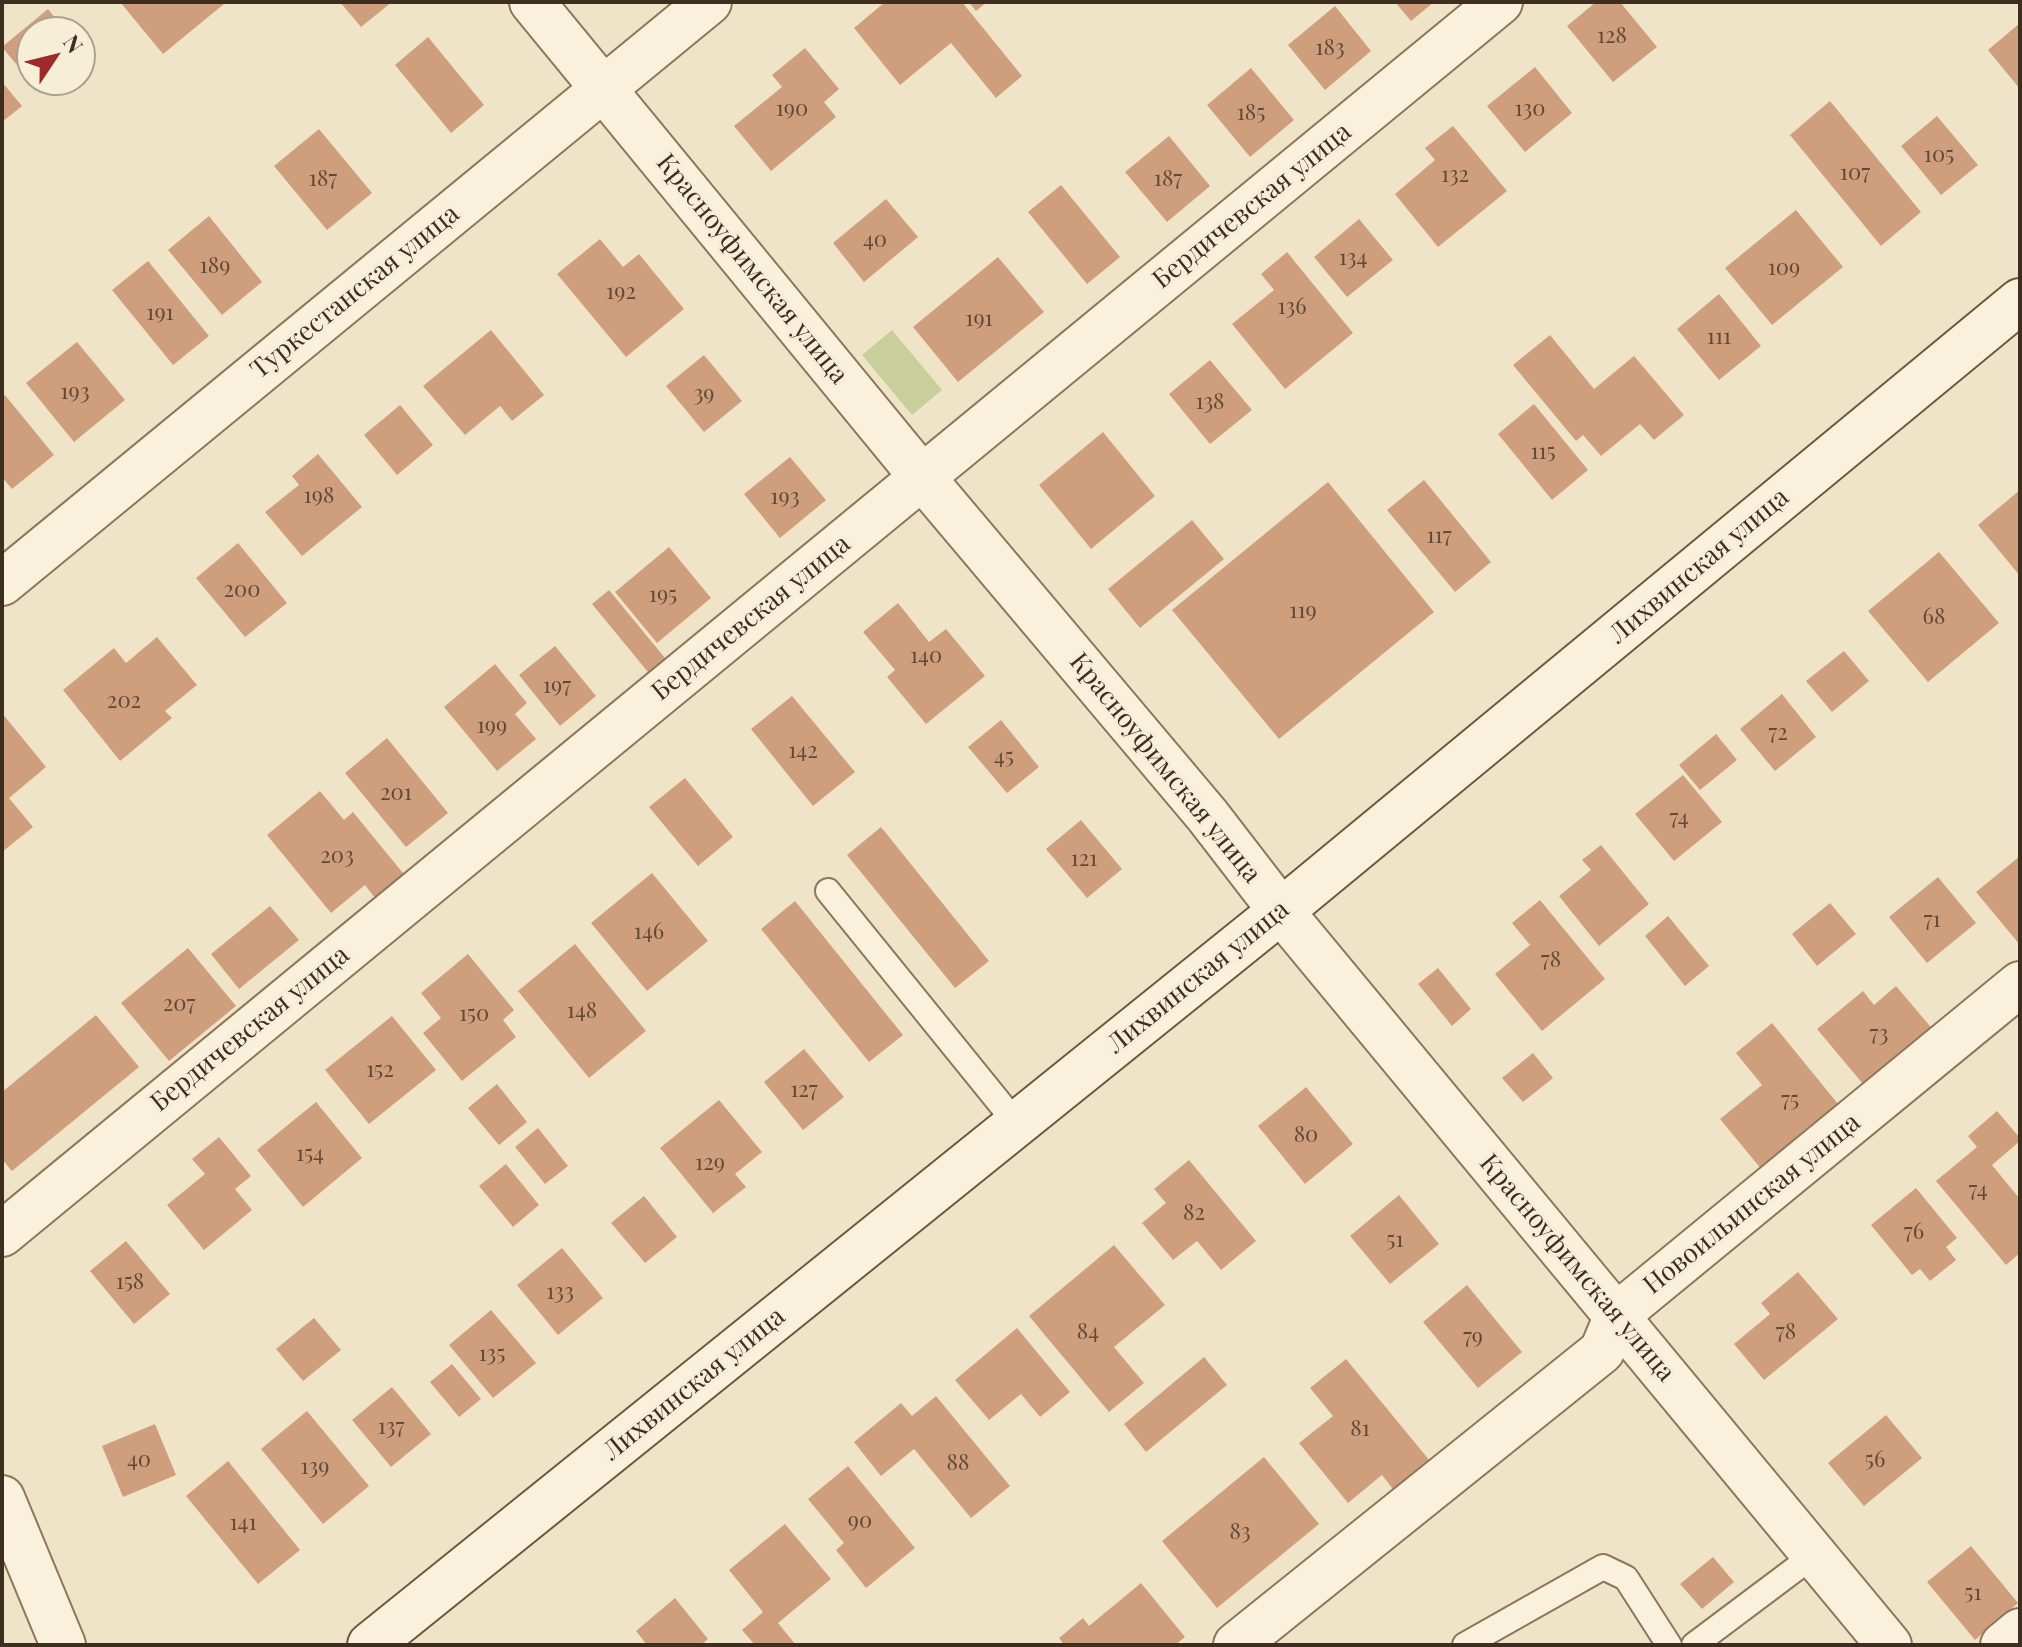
<!DOCTYPE html>
<meta charset="utf-8">
<style>
body{margin:0}
#map{position:relative;width:2022px;height:1647px;overflow:hidden;background:#f0e4c8;font-family:"Playfair Display",serif}
canvas{display:block}
.frame{position:absolute;inset:0;border:4px solid #3d2e20;pointer-events:none}
.north{position:absolute;left:16px;top:16px;width:80px;height:80px;box-sizing:border-box;background:#f7eed8;border:2px solid #ada18e;border-radius:50%;rotate:55deg;font-size:22px;font-weight:700;line-height:32px;text-align:center;color:#3d2e20}
.north::after{content:'';display:block;margin:auto;width:28px;height:36px;background:#9e2a2b;clip-path:polygon(50% 0,100% 100%,50% 72%,0 100%)}
</style>
<div id="map">
<canvas width="2022" height="1647"></canvas>
<div class="frame"></div>
<div class="north">N</div>
</div>
<script>
const context = document.querySelector('canvas').getContext('2d');
context.lineJoin = 'round';
function paint(path, color) {
  context.fillStyle = color;
  context.fill(path, 'evenodd');
}
function poly(rows) {
  const path = new Path2D();
  for (const r of rows) {
    path.moveTo(r[0], r[1]);
    for (let i = 2; i < r.length; i += 2) path.lineTo(r[i], r[i + 1]);
  }
  return path;
}
function trace(path, color, width, dash) {
  context.strokeStyle = color;
  context.lineWidth = width;
  context.lineCap = dash ? 'butt' : 'round';
  context.setLineDash(dash || []);
  context.stroke(path);
}
function write(font, color, halo, rows, align = 'center') {
  context.font = font + ' "Playfair Display",serif';
  context.lineWidth = 7;
  context.setLineDash([]);
  context.textBaseline = 'middle';
  context.strokeStyle = halo;
  context.fillStyle = color;
  for (const [text, x, y, turn = 0] of rows) {
    context.save();
    context.translate(x, y);
    context.rotate((+turn || 0) * Math.PI / 180);
    context.textAlign = isNaN(turn) ? turn : align;
    if (halo) context.strokeText(text, 0, 0);
    context.fillText(text, 0, 0);
    context.restore();
  }
}
const green = poly([
 [892,330,942,390,912,415,862,355]
]);
const building = poly([
 [120,2,222,2,224,4,163,54],
 [340,2,392,2,361,27],
 [885,2,962,2,1022,76,996,98,951,43,900,85,854,28],
 [969,2,987,2,976,11],
 [1395,2,1434,2,1411,21],
 [1596,2,1620,2,1657,47,1613,82,1567,26],
 [1335,6,1371,51,1325,90,1288,45],
 [48,9,66,32,32,32,32,80,55,80,40,93,2,47],
 [2020,23,2020,89,1988,50],
 [428,37,484,105,451,133,395,65],
 [805,48,839,89,824,102,836,117,771,171,734,126,782,87,772,75],
 [1535,67,1572,113,1525,152,1487,106],
 [1251,68,1294,120,1250,157,1207,105],
 [2,82,22,106,2,122],
 [1830,101,1921,212,1881,246,1790,135],
 [1937,116,1978,165,1941,195,1901,146],
 [1453,126,1507,191,1438,247,1395,194,1435,160,1425,148],
 [319,129,372,193,327,230,274,166],
 [1169,136,1210,186,1167,222,1125,172],
 [1061,185,1120,257,1087,284,1028,212],
 [886,199,918,237,864,282,833,243],
 [1796,210,1843,267,1772,325,1725,268],
 [209,216,262,282,222,315,168,250],
 [1359,219,1393,260,1347,297,1314,257],
 [600,239,623,267,639,254,684,309,626,357,557,274],
 [1287,252,1353,333,1285,389,1232,324,1274,290,1261,274],
 [998,257,1044,312,958,382,913,327],
 [148,261,209,336,173,365,112,290],
 [1719,294,1761,346,1719,380,1677,329],
 [491,330,544,395,512,421,500,406,465,435,423,386],
 [1550,335,1594,389,1634,356,1684,415,1654,440,1640,424,1601,456,1583,435,1576,441,1513,365],
 [77,342,125,400,74,442,26,383],
 [704,355,742,401,704,432,666,386],
 [1210,360,1252,410,1210,444,1169,394],
 [5,395,54,455,12,489,2,477,2,397],
 [1534,404,1588,470,1552,500,1498,434],
 [400,405,433,445,397,475,364,435],
 [1103,432,1155,496,1091,549,1039,485],
 [318,454,362,507,302,556,265,512,299,485,292,476],
 [790,457,826,500,780,538,744,494],
 [1424,480,1491,562,1455,592,1387,510],
 [1328,482,1434,612,1279,739,1172,610],
 [2020,490,2020,576,1978,525],
 [1192,520,1224,559,1140,628,1108,589],
 [238,543,287,603,245,637,196,578],
 [669,547,711,598,657,643,615,592],
 [1939,552,1999,623,1928,682,1868,611],
 [609,590,665,658,648,672,592,604],
 [898,603,929,642,946,629,985,676,926,724,887,677,895,670,863,632],
 [157,637,197,685,165,711,172,718,120,761,63,690,114,648,126,663],
 [555,646,596,696,560,726,519,675],
 [1844,651,1869,681,1832,712,1806,681],
 [495,664,527,703,515,714,536,739,497,771,444,707],
 [1782,694,1816,737,1775,771,1740,729],
 [792,696,855,772,813,806,751,729],
 [2,713,46,767,9,798,33,827,2,852],
 [1001,720,1039,767,1007,793,968,747],
 [1716,734,1737,760,1700,790,1679,765],
 [387,738,448,813,406,847,345,773],
 [1683,775,1722,822,1674,861,1635,814],
 [685,778,733,837,698,866,649,807],
 [320,791,344,820,353,812,407,878,378,902,365,885,331,913,267,835],
 [1081,820,1122,869,1087,898,1046,849],
 [881,827,989,961,955,988,847,855],
 [1601,845,1649,904,1599,946,1559,896,1591,870,1582,860],
 [2020,856,2020,945,1976,892],
 [652,873,708,941,647,991,591,923],
 [1938,877,1976,923,1927,963,1889,917],
 [1540,900,1605,979,1542,1031,1495,974,1530,945,1512,923],
 [795,901,903,1035,869,1062,761,929],
 [1830,903,1856,934,1817,966,1792,934],
 [270,906,299,940,239,989,211,954],
 [1668,916,1709,966,1685,986,1645,936],
 [575,944,646,1031,589,1078,518,991],
 [188,948,236,1006,169,1061,121,1003],
 [468,954,514,1010,503,1020,516,1037,462,1081,423,1033,441,1018,421,993],
 [1438,968,1471,1009,1452,1026,1418,984],
 [1896,986,1941,1039,1910,1064,1900,1052,1863,1084,1817,1029,1863,991,1874,1005],
 [96,1015,139,1067,12,1171,2,1159,2,1092],
 [392,1016,436,1070,369,1124,325,1070],
 [1772,1023,1847,1115,1762,1170,1720,1119,1762,1085,1736,1053],
 [804,1049,844,1097,803,1130,764,1082],
 [1533,1053,1553,1078,1523,1102,1502,1078],
 [497,1084,527,1122,499,1145,468,1108],
 [1306,1087,1353,1144,1305,1184,1258,1126],
 [719,1100,762,1152,735,1174,746,1187,713,1213,660,1148],
 [316,1102,362,1158,303,1207,257,1150],
 [1997,1111,2020,1138,2020,1141,1992,1165,2020,1199,2020,1253,2006,1265,1936,1181,1977,1147,1968,1136],
 [538,1128,568,1166,545,1184,515,1147],
 [219,1137,251,1176,235,1189,252,1210,204,1250,167,1205,205,1174,192,1159],
 [1189,1160,1256,1241,1221,1270,1197,1241,1173,1260,1142,1223,1166,1203,1154,1189],
 [506,1164,539,1205,513,1227,479,1186],
 [1916,1188,1957,1238,1946,1247,1956,1260,1930,1281,1920,1269,1912,1275,1871,1225],
 [1399,1195,1439,1244,1390,1284,1350,1236],
 [644,1196,677,1237,645,1263,611,1223],
 [126,1241,170,1294,134,1324,90,1271],
 [1114,1245,1165,1305,1114,1347,1144,1383,1109,1412,1029,1316],
 [562,1248,603,1298,558,1335,517,1285],
 [1798,1272,1838,1319,1764,1380,1734,1344,1770,1314,1761,1303],
 [1467,1285,1522,1352,1478,1388,1423,1322],
 [491,1310,536,1363,493,1398,449,1345],
 [314,1318,341,1350,303,1381,276,1349],
 [1017,1328,1070,1392,1040,1417,1021,1394,989,1420,955,1380],
 [1204,1357,1227,1385,1146,1452,1124,1424],
 [1346,1359,1435,1467,1399,1497,1382,1475,1348,1503,1299,1443,1333,1416,1310,1388],
 [452,1364,481,1399,459,1417,430,1382],
 [392,1387,431,1434,391,1467,352,1420],
 [936,1396,1010,1486,971,1518,914,1449,881,1476,854,1442,901,1403,912,1416],
 [307,1411,369,1486,323,1524,261,1449],
 [1886,1415,1922,1458,1864,1506,1828,1463],
 [155,1424,176,1475,123,1497,102,1446],
 [1264,1457,1319,1524,1217,1608,1162,1541],
 [228,1461,300,1550,258,1584,186,1496],
 [848,1466,915,1548,866,1588,836,1550,844,1543,808,1499],
 [785,1524,831,1579,778,1623,796,1645,755,1645,742,1630,763,1612,729,1570],
 [1971,1546,2018,1603,1975,1640,1927,1582],
 [1713,1557,1734,1582,1702,1609,1680,1584],
 [1141,1583,1185,1637,1175,1645,1064,1645,1059,1638,1083,1618,1089,1626],
 [675,1598,708,1639,701,1645,647,1645,636,1631]
]);
const lane = poly([
 [828,891,1016,1123],
 [1465,1645,1603,1567,1626,1578,1669,1645],
 [1694,1645,1814,1555]
]);
const street = poly([
 [532,2,922,477,1207,815,1281,911,1889,1645],
 [2,583,709,2],
 [2,1234,1500,2],
 [2,1498,63,1645],
 [1236,1645,1602,1351,1617,1315,2020,984],
 [2003,1645,2020,1631]
]);
const secondary = poly([
 [370,1645,1281,911,2020,301]
]);
const numberNames = [
 ["128",1612,36],
 ["183",1330,48],
 ["190",792,109],
 ["130",1530,109],
 ["185",1251,113],
 ["105",1939,155],
 ["107",1855,173],
 ["132",1455,175],
 ["187",323,179],
 ["187",1168,179],
 ["40",875,240],
 ["134",1353,258],
 ["189",215,266],
 ["109",1784,268],
 ["192",621,292],
 ["136",1292,307],
 ["191",160,313],
 ["191",979,319],
 ["111",1719,337],
 ["193",75,392],
 ["39",704,394],
 ["138",1210,402],
 ["115",1543,452],
 ["198",319,496],
 ["193",785,497],
 ["117",1439,536],
 ["200",242,590],
 ["195",663,595],
 ["119",1303,611],
 ["68",1934,617],
 ["140",926,656],
 ["197",557,686],
 ["202",124,701],
 ["199",492,726],
 ["72",1778,733],
 ["142",803,751],
 ["45",1004,757],
 ["201",396,793],
 ["74",1679,818],
 ["203",337,856],
 ["121",1084,859],
 ["71",1932,920],
 ["146",649,932],
 ["78",1551,960],
 ["207",179,1004],
 ["148",582,1011],
 ["150",474,1014],
 ["73",1879,1034],
 ["152",380,1070],
 ["127",804,1090],
 ["75",1790,1100],
 ["80",1306,1135],
 ["154",310,1154],
 ["129",710,1163],
 ["74",1978,1190],
 ["82",1194,1213],
 ["76",1914,1232],
 ["51",1395,1240],
 ["158",130,1282],
 ["133",560,1292],
 ["84",1088,1332],
 ["78",1786,1332],
 ["79",1473,1337],
 ["135",492,1354],
 ["137",391,1427],
 ["81",1360,1429],
 ["40",139,1460],
 ["56",1875,1460],
 ["88",958,1463],
 ["139",315,1467],
 ["90",860,1521],
 ["141",243,1523],
 ["83",1240,1532],
 ["51",1973,1593]
];
const streetNames = [
 ["Бердичевская улица",1252,206,-39],
 ["Красноуфимская улица",752,269,51],
 ["Туркестанская улица",355,292,-39],
 ["Лихвинская улица",1699,566,-40],
 ["Бердичевская улица",751,618,-39],
 ["Красноуфимская улица",1165,768,51],
 ["Лихвинская улица",1198,977,-39],
 ["Бердичевская улица",250,1029,-39],
 ["Новоильинская улица",1752,1204,-39],
 ["Красноуфимская улица",1577,1268,50],
 ["Лихвинская улица",694,1384,-39]
];
paint(green, '#c9cf9b');
paint(building, '#cf9f7d');
trace(lane, '#8d765c', 28);
trace(street, '#8d765c', 48);
trace(secondary, '#6f573f', 48);
trace(lane, '#faf1dc', 24);
trace(street, '#faf1dc', 44);
trace(secondary, '#faf1dc', 44);
write('22px', '#624a37', null, numberNames);
write('26px', '#3d2e20', '#f7eed8', streetNames);
</script>
